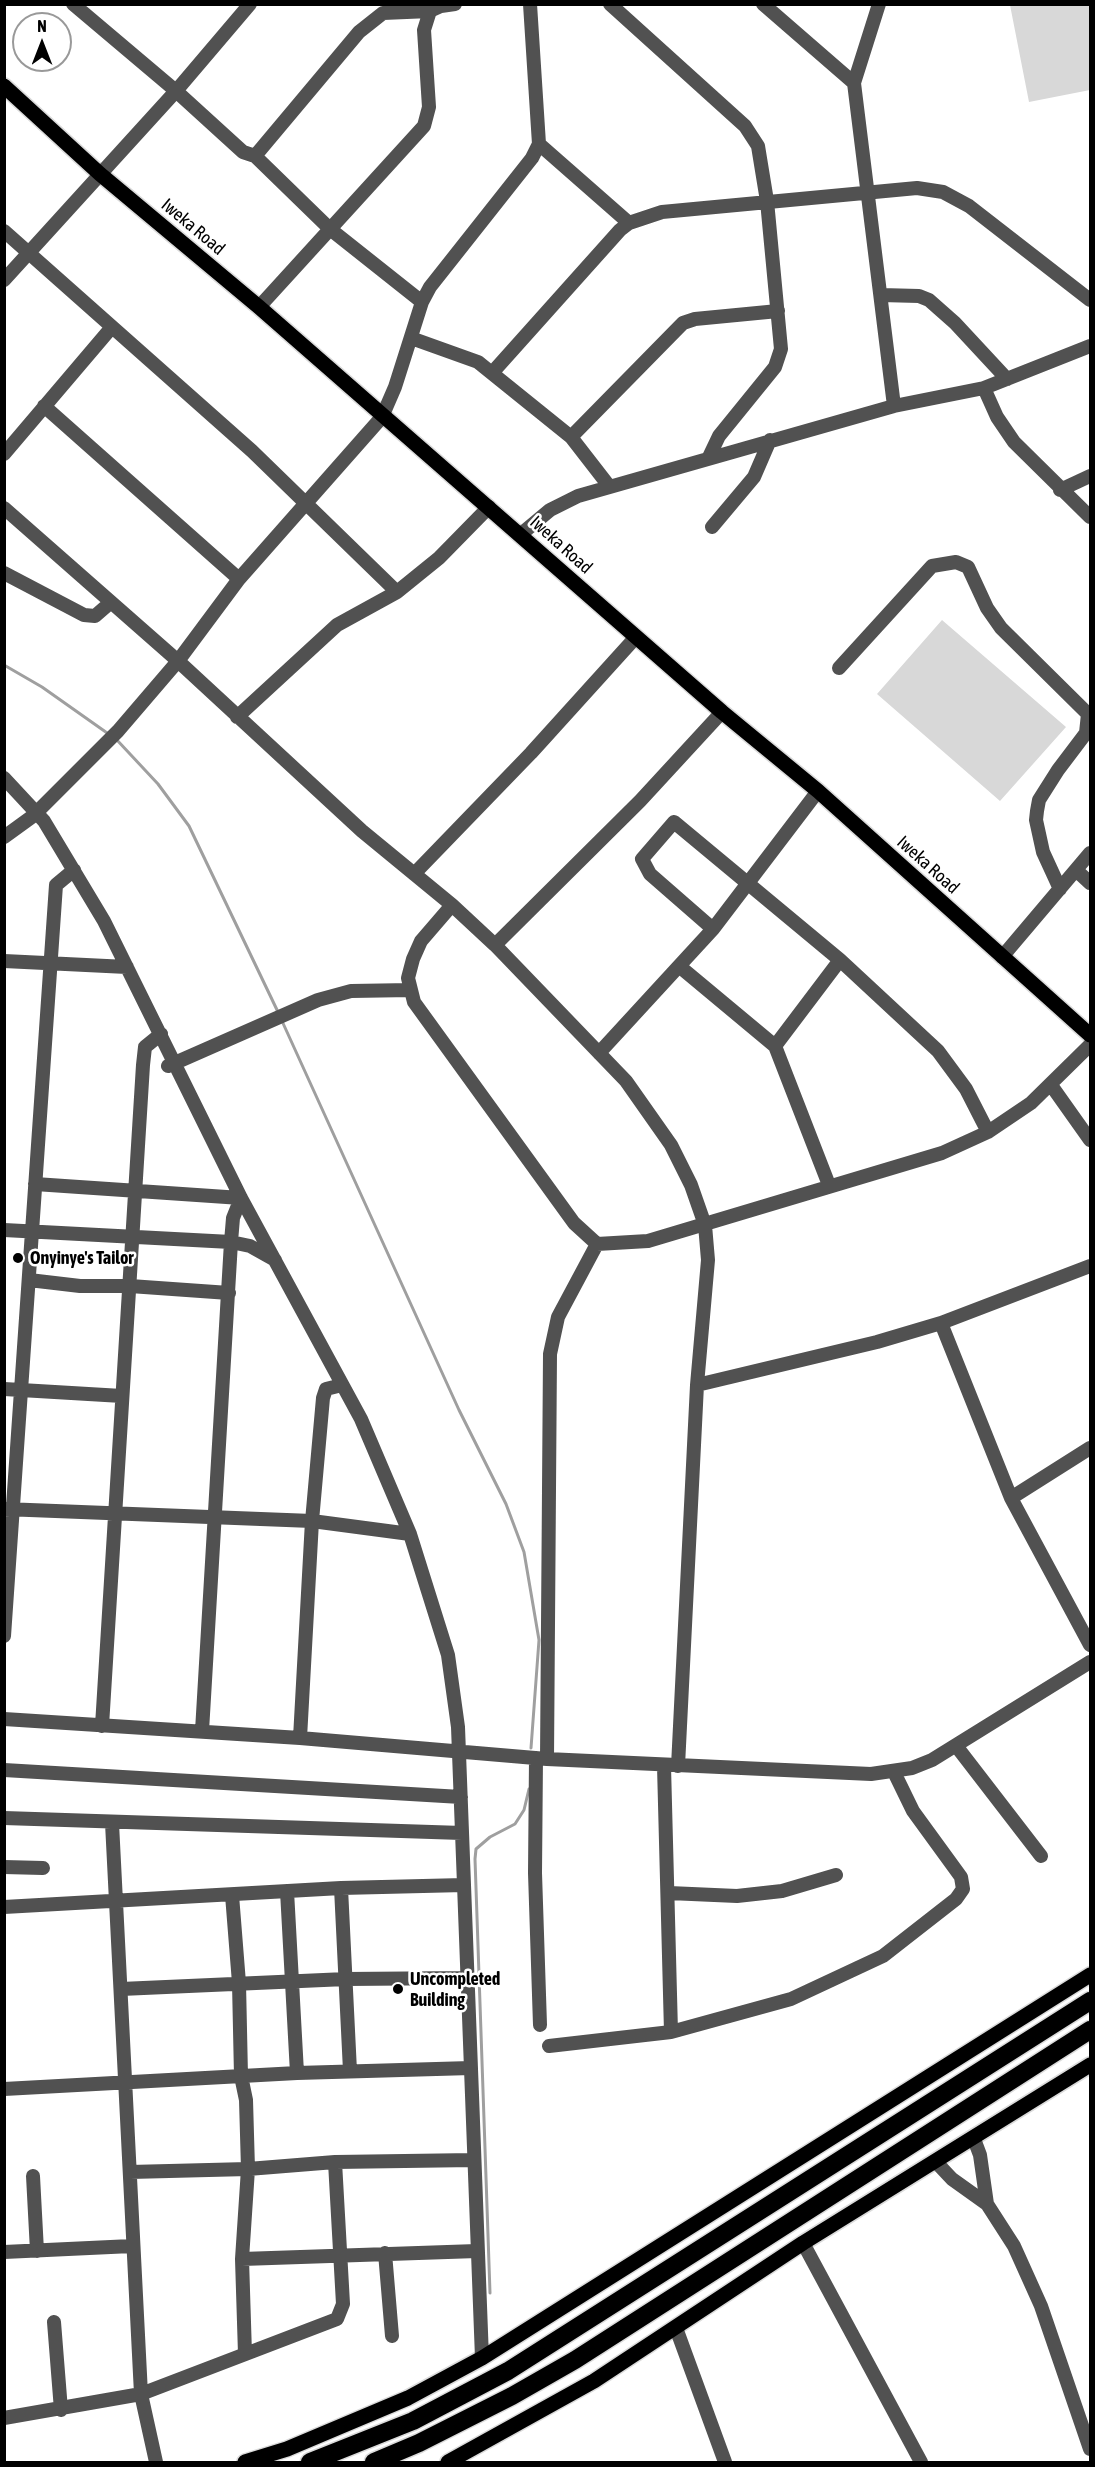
<!DOCTYPE html>
<style>
body{margin:0}
#map{position:relative;width:1095px;height:2467px;overflow:hidden;background:#fff;font-family:"Asap Condensed",sans-serif}
canvas{display:block}
.frame{position:absolute;inset:0;border:6px solid #000;pointer-events:none}
.north{position:absolute;left:12px;top:12px;width:60px;height:60px;box-sizing:border-box;background:#fff;border:2px solid #999;border-radius:50%;rotate:0deg;font-size:16px;font-weight:700;line-height:24px;text-align:center;color:#000}
.north::after{content:'';display:block;margin:auto;width:21px;height:27px;background:#000;clip-path:polygon(50% 0,100% 100%,50% 72%,0 100%)}
</style>
<div id="map">
<canvas width="1095" height="2467"></canvas>
<div class="frame"></div>
<div class="north">N</div>
</div>
<script>
const context = document.querySelector('canvas').getContext('2d');
context.lineJoin = 'round';
function paint(path, color) {
  context.fillStyle = color;
  context.fill(path, 'evenodd');
}
function poly(rows) {
  const path = new Path2D();
  for (const r of rows) {
    path.moveTo(r[0], r[1]);
    for (let i = 2; i < r.length; i += 2) path.lineTo(r[i], r[i + 1]);
  }
  return path;
}
function trace(path, color, width, dash) {
  context.strokeStyle = color;
  context.lineWidth = width;
  context.lineCap = dash ? 'butt' : 'round';
  context.setLineDash(dash || []);
  context.stroke(path);
}
function write(font, color, halo, rows, align = 'center') {
  context.font = font + ' "Asap Condensed",sans-serif';
  context.lineWidth = 5;
  context.setLineDash([]);
  context.textBaseline = 'middle';
  context.strokeStyle = halo;
  context.fillStyle = color;
  for (const [text, x, y, turn = 0] of rows) {
    context.save();
    context.translate(x, y);
    context.rotate((+turn || 0) * Math.PI / 180);
    context.textAlign = isNaN(turn) ? turn : align;
    if (halo) context.strokeText(text, 0, 0);
    context.fillText(text, 0, 0);
    context.restore();
  }
}
const green = poly([
 [1010,5,1090,5,1090,90,1029,102],
 [942,620,1066,727,1000,801,877,694]
]);
const stream = poly([
 [4,665,42,687,110,735],
 [116,739,158,784,189,826,278,1012],
 [282,1021,459,1410,506,1504,524,1552,539,1640,531,1748],
 [490,2293,475,1859,476,1849,490,1837,515,1824,524,1810,529,1789]
]);
const minor = poly([
 [73,4,176,91,243,152,255,156,330,229,422,302],
 [610,4,745,126,758,146,767,201,781,349,775,367,719,436,709,457],
 [763,4,854,83,894,406,984,388,1090,346],
 [854,83,879,4],
 [539,144,629,223],
 [255,156,359,32,383,13,430,11],
 [4,231,252,451,397,592],
 [4,280,176,91,250,4],
 [881,295,919,296,929,300,955,323,1007,379],
 [259,307,424,126,429,107,424,30,430,11,441,6,455,4],
 [411,338,478,362,571,437,609,486],
 [492,373,620,230,629,223,662,212,917,188,943,192,969,206,1090,300],
 [984,388,997,417,1014,442,1090,517],
 [44,406,239,579],
 [571,437,683,323,695,319,778,311],
 [4,454,112,327],
 [1060,490,1090,476],
 [4,508,178,661,362,831,452,905,495,945,626,1081,671,1145,691,1185,705,1225,708,1260,697,1385,678,1766],
 [712,527,754,477,770,440],
 [520,535,550,510,578,496,894,406],
 [4,573,84,615,95,616,110,603],
 [839,668,932,566,956,562,968,567,987,608,1001,628,1088,714,1086,733,1058,770,1039,800,1037,811,1036,820,1043,852,1060,889],
 [237,717,337,625,397,592,439,558,489,507],
 [4,778,44,821,104,921,241,1198,361,1419,410,1534,448,1655,458,1727,482,2358],
 [4,837,33,816,118,731,178,661,239,579,382,417,395,387,422,302,430,287,532,158,539,144,530,4],
 [1076,870,1090,883],
 [414,874,531,753,636,637],
 [452,905,421,941,413,959,408,978,414,1002,574,1223,597,1244,648,1241,942,1153,988,1132,1031,1103,1090,1045],
 [713,929,650,874,642,859,674,822,840,960,938,1051,966,1089,988,1132],
 [495,945,640,801,722,712],
 [1002,957,1090,853],
 [4,961,127,967],
 [679,966,775,1046],
 [599,1053,713,929,818,791],
 [168,1066,318,1000,351,991,411,990],
 [1051,1085,1090,1140],
 [35,1184,241,1198,233,1218,231,1242,202,1731],
 [829,1185,775,1046,840,960],
 [4,1230,231,1242,250,1246,275,1260],
 [29,1280,80,1286,130,1286,229,1293],
 [941,1323,1090,1266],
 [697,1385,877,1342,941,1323,1011,1498,1090,1645],
 [4,1389,122,1396],
 [1011,1498,1090,1448],
 [4,1509,312,1521,410,1534],
 [4,1636,56,885,74,870],
 [4,1719,300,1738,547,1759,871,1774,912,1768,932,1760,1090,1662],
 [102,1726,143,1065,145,1047,161,1034],
 [300,1738,312,1521,323,1398,326,1389,342,1385],
 [957,1747,1041,1856],
 [536,1758,535,1873,540,2025],
 [547,1759,550,1354,558,1317,597,1244],
 [664,1766,671,2032],
 [4,1770,461,1797],
 [4,1818,462,1833],
 [112,1823,141,2394,156,2462],
 [4,1867,43,1868],
 [341,1888,350,2071],
 [287,1891,297,2073],
 [669,1893,737,1896,782,1891,836,1875],
 [232,1895,239,1983,241,2076,246,2100,248,2169,242,2259,245,2354],
 [4,1907,341,1888,464,1885],
 [121,1989,346,1979,467,1978],
 [549,2046,671,2032,791,1999,883,1956,956,1899,963,1889,961,1877,913,1811,894,1772],
 [4,2089,297,2073,471,2068],
 [974,2139,980,2155,987,2204],
 [936,2162,952,2179,987,2204,1014,2246,1041,2306,1090,2449],
 [130,2172,248,2169,335,2162,474,2160],
 [33,2176,37,2251],
 [803,2243,921,2462],
 [4,2252,132,2246],
 [385,2253,392,2336],
 [242,2259,477,2251],
 [54,2322,61,2410],
 [676,2328,725,2462],
 [4,2418,141,2394,337,2319,343,2304,335,2162]
]);
const major = poly([
 [4,86,100,174,259,307,722,712,818,791,1090,1035],
 [245,2462,287,2449,408,2398,482,2358,1090,1975],
 [448,2462,594,2381,803,2243,1090,2065]
]);
const highway = poly([
 [310,2462,413,2421,508,2371,1090,2001],
 [374,2462,419,2443,512,2396,575,2360,1090,2030]
]);
const markers = [
 [18,1258,6,"#000"],
 [398,1989,6,"#000"]
];
const streetNames = [
 ["Iweka Road",193,227,40],
 ["Iweka Road",561,545,42],
 ["Iweka Road",928,865,42]
];
const poiNames = [
 ["Onyinye's Tailor",30,1258],
 ["Uncompleted",410,1979],
 ["Building",410,2000]
];
paint(green, '#d8d8d8');
trace(stream, '#9f9f9f', 3);
trace(major, '#dbdbdb', 18);
trace(highway, '#dbdbdb', 21);
trace(minor, '#515151', 14);
trace(major, '#000', 15);
trace(highway, '#000', 18);
for (const [x, y, r, color] of markers) {
  const dot = new Path2D();
  dot.arc(x, y, r, 0, 2 * Math.PI);
  context.fillStyle = color;
  context.fill(dot);
  trace(dot, '#fff', 2);
}
write('18px', '#000', '#fff', streetNames);
write('bold 18px', '#000', '#fff', poiNames, 'left');
</script>
